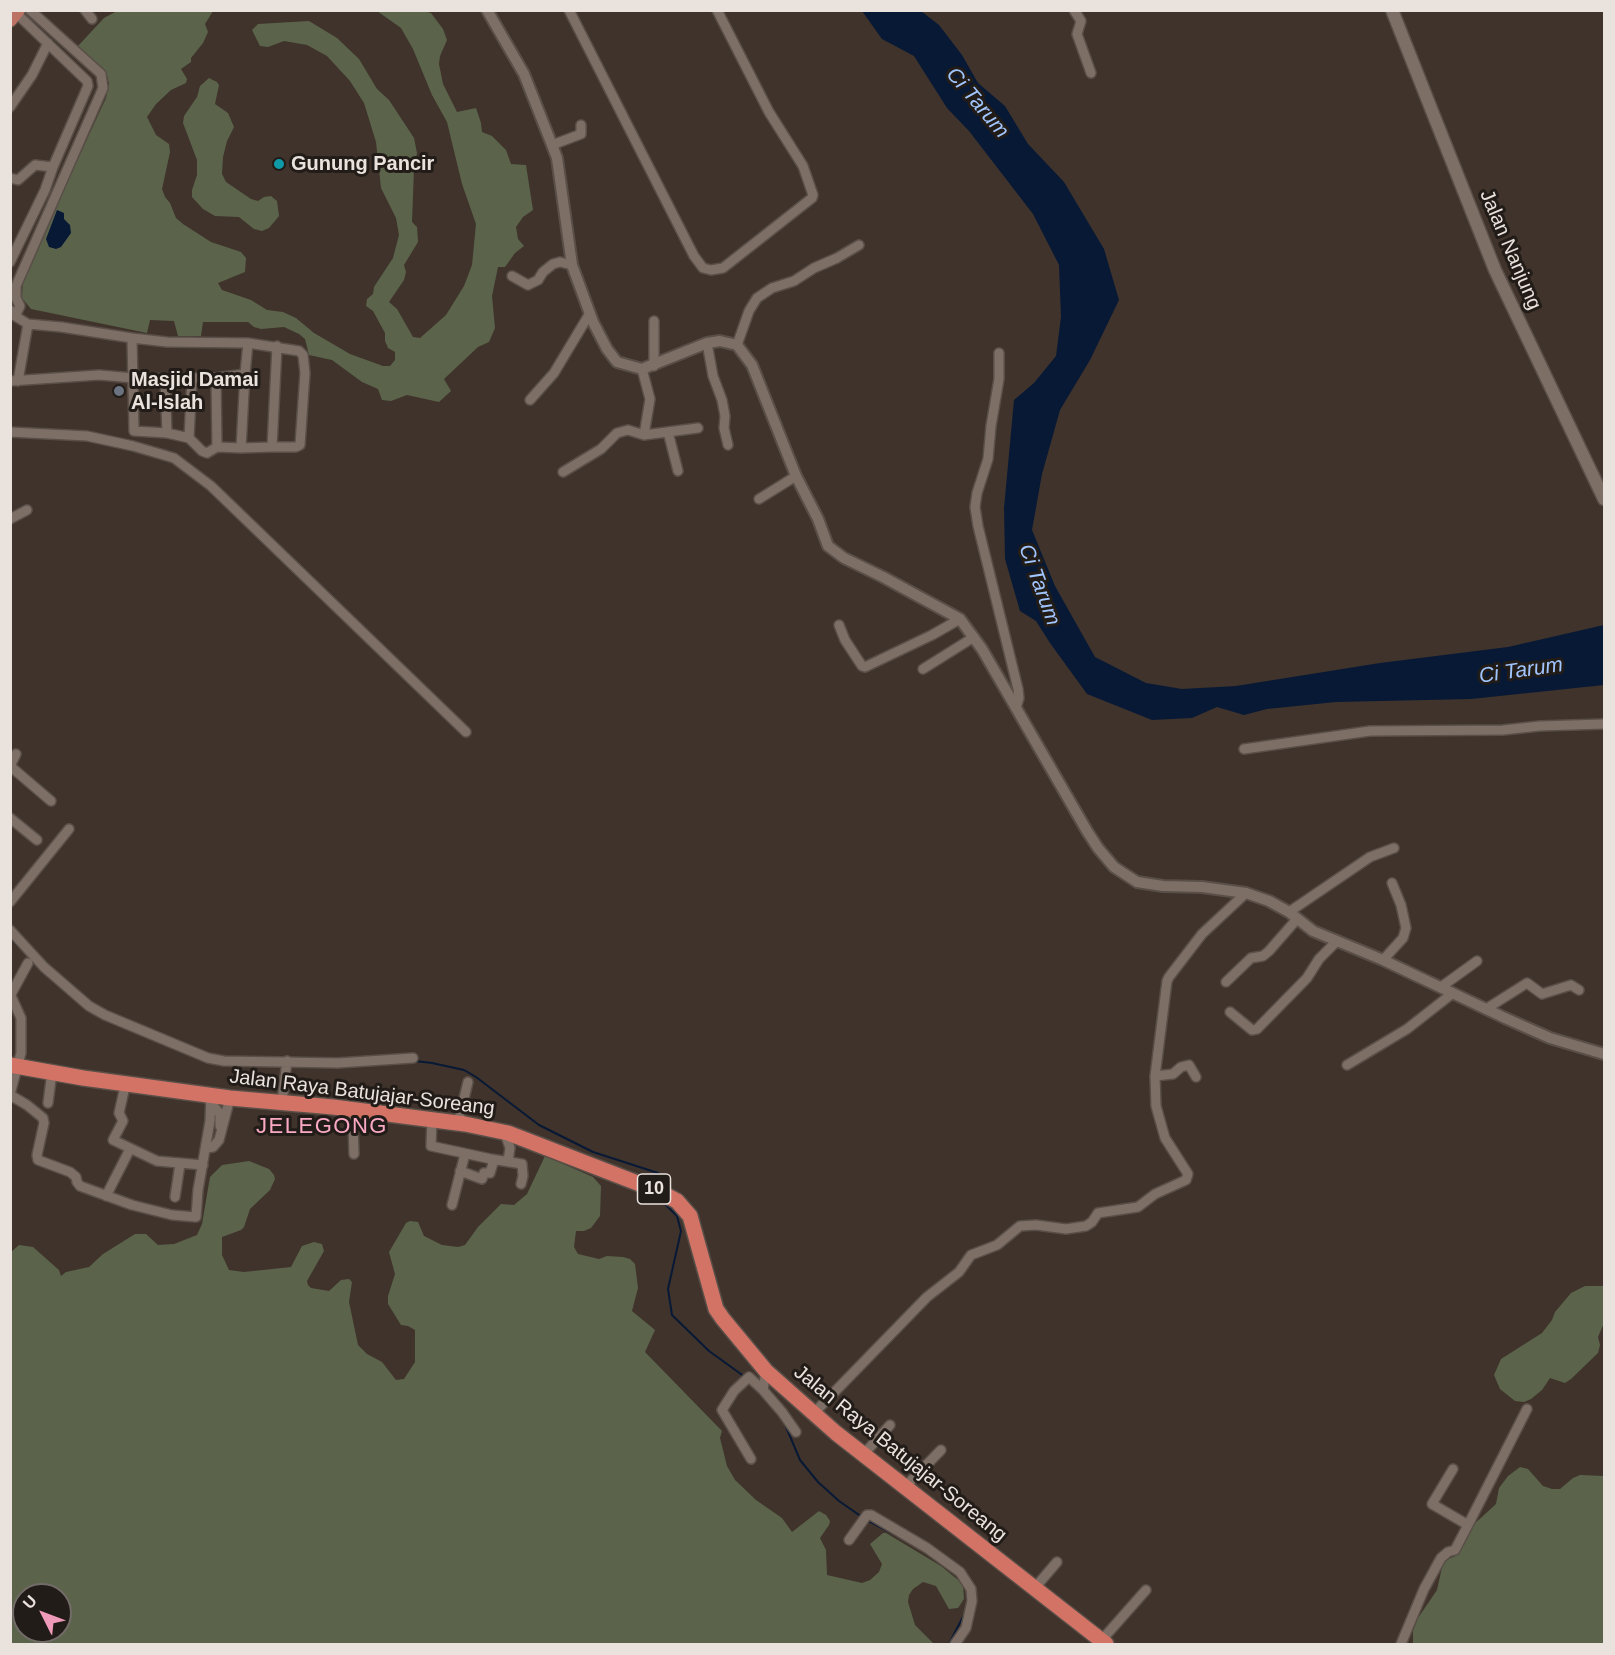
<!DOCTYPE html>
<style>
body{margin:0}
#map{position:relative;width:1615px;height:1655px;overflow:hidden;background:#3f332b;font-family:Arial,sans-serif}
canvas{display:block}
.frame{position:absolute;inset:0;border:12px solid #eae2dd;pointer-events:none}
.north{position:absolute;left:12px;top:1583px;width:60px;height:60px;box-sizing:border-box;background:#221c18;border:2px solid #726b67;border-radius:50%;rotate:312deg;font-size:16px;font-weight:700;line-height:24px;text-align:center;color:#eae2dd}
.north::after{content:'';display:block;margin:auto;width:21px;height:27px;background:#ef9ab8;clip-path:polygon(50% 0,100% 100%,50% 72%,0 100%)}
</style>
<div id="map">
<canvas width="1615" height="1655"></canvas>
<div class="frame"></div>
<div class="north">U</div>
</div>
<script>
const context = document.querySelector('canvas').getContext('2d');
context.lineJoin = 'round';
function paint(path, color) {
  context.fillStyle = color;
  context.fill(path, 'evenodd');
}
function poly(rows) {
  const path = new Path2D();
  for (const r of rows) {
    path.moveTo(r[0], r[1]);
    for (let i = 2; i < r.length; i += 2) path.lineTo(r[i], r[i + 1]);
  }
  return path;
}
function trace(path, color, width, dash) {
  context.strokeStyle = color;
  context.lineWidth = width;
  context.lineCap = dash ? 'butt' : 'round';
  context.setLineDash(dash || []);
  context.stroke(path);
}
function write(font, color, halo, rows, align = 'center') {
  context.font = font + ' Arial,sans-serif';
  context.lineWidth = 6;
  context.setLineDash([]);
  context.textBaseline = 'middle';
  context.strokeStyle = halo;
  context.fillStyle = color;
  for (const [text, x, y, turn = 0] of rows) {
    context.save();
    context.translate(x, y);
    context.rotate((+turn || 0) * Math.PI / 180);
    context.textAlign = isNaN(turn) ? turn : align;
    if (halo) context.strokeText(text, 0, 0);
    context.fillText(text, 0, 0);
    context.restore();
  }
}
const green = poly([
 [420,10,431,13,443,29,447,40,440,56,439,64,443,84,457,112,476,108,481,123,482,132,492,136,506,150,511,164,526,165,533,210,523,217,516,227,518,239,524,246,515,253,505,267,498,267,492,296,495,328,489,342,478,347,444,379,451,391,439,402,407,395,391,401,382,400,378,389,362,382,332,360,309,355,305,339,299,334,284,327,261,329,254,327,248,322,203,322,201,336,178,336,174,321,150,320,147,333,31,309,22,298,23,278,106,98,109,83,107,76,78,46,104,18,117,11,213,11,205,24,208,32,203,43,191,58,191,62,181,69,187,79,186,83,171,90,156,104,147,117,156,135,169,144,170,152,162,189,165,197,170,203,176,218,183,224,211,242,241,252,246,258,245,272,218,283,222,290,251,300,267,310,283,312,296,318,314,333,350,354,383,366,390,366,395,360,395,352,388,348,385,341,385,333,373,311,366,306,367,299,373,294,374,287,393,258,399,235,396,218,381,188,376,142,364,103,350,81,327,56,307,45,284,41,268,47,260,46,252,30,258,24,309,21,337,38,359,59,377,89,389,100,414,138,417,153,414,169,412,222,417,227,418,242,404,265,406,272,404,280,389,302,397,309,413,337,420,338,446,315,464,286,472,265,476,224,462,184,447,122,432,95,413,49,401,28,377,11],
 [209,78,217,82,219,85,215,104,228,113,234,127,227,141,223,157,222,174,226,182,251,199,258,201,264,197,271,196,277,201,279,216,269,228,262,231,254,229,239,217,215,216,203,209,192,197,192,190,197,175,197,160,183,123,184,116,197,97,200,86],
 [545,1156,593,1177,601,1186,600,1216,591,1228,584,1231,576,1231,574,1247,578,1254,599,1259,607,1256,623,1257,630,1259,635,1264,638,1288,632,1311,655,1330,645,1352,722,1431,720,1438,727,1466,735,1480,756,1500,782,1518,792,1532,819,1511,826,1515,830,1521,829,1525,820,1538,826,1550,827,1575,862,1583,870,1580,879,1572,882,1564,870,1544,883,1533,886,1533,941,1566,963,1584,964,1599,958,1608,949,1609,936,1586,923,1582,913,1589,909,1595,908,1602,915,1625,934,1644,11,1644,11,1252,19,1245,33,1247,59,1270,61,1276,66,1272,89,1267,103,1254,135,1234,146,1234,158,1245,174,1244,197,1235,202,1224,210,1177,222,1165,249,1161,269,1169,274,1175,275,1179,270,1190,250,1209,244,1227,241,1230,222,1237,222,1255,229,1270,244,1272,291,1267,302,1246,314,1242,322,1244,324,1251,307,1281,308,1285,311,1288,329,1291,341,1280,349,1279,352,1282,349,1302,358,1345,367,1354,382,1362,396,1380,404,1379,415,1362,415,1330,408,1326,401,1325,388,1304,388,1296,395,1274,389,1252,406,1223,410,1221,418,1222,424,1236,442,1245,458,1247,465,1245,478,1227,501,1204,514,1205,527,1194],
 [24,1595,60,1595,60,1631,24,1631],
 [1585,1286,1604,1286,1604,1323,1598,1337,1600,1345,1598,1353,1571,1379,1565,1383,1550,1378,1542,1390,1531,1399,1524,1402,1515,1401,1500,1389,1494,1375,1501,1359,1542,1333,1552,1320,1555,1312,1571,1293],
 [1520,1467,1528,1469,1543,1486,1552,1489,1560,1489,1573,1478,1580,1475,1604,1476,1604,1644,1413,1644,1413,1631,1418,1618,1437,1590,1443,1563,1450,1558,1454,1557,1459,1551,1472,1526,1496,1504,1499,1488,1508,1476]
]);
const water = poly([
 [862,11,921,11,939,25,962,55,978,83,1005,106,1028,144,1064,182,1104,249,1119,300,1090,360,1060,410,1042,474,1032,530,1055,586,1095,657,1146,683,1182,689,1236,686,1380,663,1508,647,1604,625,1604,685,1471,699,1336,702,1267,709,1244,715,1217,707,1192,718,1152,720,1087,694,1050,643,1036,621,1020,611,1005,559,1004,508,1014,400,1034,383,1056,356,1061,317,1059,265,1033,214,969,131,947,108,914,56,882,39],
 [57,210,64,213,64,219,70,225,71,233,61,247,56,249,49,247,46,239]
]);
const stream = poly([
 [10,938,20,948],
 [185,1053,201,1060],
 [415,1061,432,1063,464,1070,476,1077,539,1125,593,1152,658,1173,663,1178,663,1184],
 [664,1203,677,1216,681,1231,668,1289,672,1315,709,1351,745,1377],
 [784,1422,800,1460,818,1482,839,1501,862,1517],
 [867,1520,899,1537],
 [967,1592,967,1604],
 [949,1644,965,1613]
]);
const minor = poly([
 [85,10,92,19],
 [569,10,694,256,703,268,711,270,723,268,812,198,813,195,803,166,769,112,717,10],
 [1074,10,1081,21,1077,34,1091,73],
 [10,107,32,75,48,43],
 [552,145,581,134,581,125],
 [10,178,18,180,35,165,53,167],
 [10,262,45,190,53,167,88,86,87,81,16,13],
 [512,276,528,285,538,280,543,272,553,264,560,262,572,265],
 [10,310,15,316,28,324,61,327,132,338],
 [15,316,20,306,16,298,16,286,103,88,101,74,30,10],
 [654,321,654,366],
 [707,343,713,376,722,400,725,416,724,428,728,445],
 [737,345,749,311,757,298,772,288,794,281,814,268,837,258,859,245],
 [999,353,999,379,991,426,988,459,977,493,975,507,978,526,1018,689,1019,698,1016,708],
 [642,369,650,399,644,435,698,428],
 [245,374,248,343],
 [216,378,217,447],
 [10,381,99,375,134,378,152,379,165,378,216,378,245,374,241,448,217,447,207,453,202,451,189,438,167,433,165,378],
 [18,381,28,324],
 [530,400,554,373,590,313],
 [10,432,87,436,133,446,174,458,211,486,466,732],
 [668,432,678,471],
 [167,433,134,431,132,338,167,342,248,343,299,351,303,355,305,373,300,445,296,447,272,447],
 [189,438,192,378],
 [241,448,272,447,277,346],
 [563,472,601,449,617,433,628,430,644,435],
 [759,499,796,476],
 [10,519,27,510],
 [839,625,845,640,862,666,865,667,932,635,960,619],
 [923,669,974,637],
 [1244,749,1370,731,1503,730,1540,726,1604,724],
 [10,766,51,801],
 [10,766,16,754],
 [10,818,37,840],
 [10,902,69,829],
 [1289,912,1370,857,1394,848],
 [10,930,44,967,89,1006,105,1015,208,1058,224,1061,338,1063,413,1058],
 [1383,960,1403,938,1406,928,1401,905,1392,883],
 [1226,982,1251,958,1263,956,1269,951,1297,919],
 [1441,987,1477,961],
 [10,996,28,963],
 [1486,1009,1527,983,1542,994,1571,985,1579,990],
 [1230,1012,1252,1030,1257,1029,1307,978,1319,959,1337,941],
 [1347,1065,1407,1029,1453,993],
 [1155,1076,1173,1074,1181,1067,1189,1065,1196,1077],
 [126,1082,119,1113,123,1121,113,1140,157,1161,203,1165],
 [10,1094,21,1053,21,1018,11,996],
 [10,1095,27,1105,43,1118,44,1123,37,1155,38,1160,70,1172,76,1177,77,1182,80,1186,132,1205,172,1215,196,1217,198,1190,210,1121,211,1095],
 [210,1102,220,1114,220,1126],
 [282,1102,287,1061],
 [48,1103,52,1072],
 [432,1120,431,1146,491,1159,522,1164,523,1176,521,1184],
 [458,1123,468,1082],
 [505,1133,510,1148,508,1161],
 [206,1148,213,1147,219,1140,230,1098],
 [354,1154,353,1123,354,1110],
 [460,1171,482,1179,484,1173,490,1173,494,1160],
 [106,1196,130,1149],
 [175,1197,180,1164],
 [452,1205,465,1154],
 [766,1371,763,1390,782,1412,796,1432],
 [814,1413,927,1297,959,1272,971,1255,997,1245,1020,1226,1036,1225,1066,1229,1086,1226,1092,1222,1098,1213,1138,1207,1155,1194,1186,1180,1188,1174,1165,1138,1156,1106,1155,1076,1167,981,1169,977,1202,934,1246,893],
 [863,1455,890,1425],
 [751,1459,722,1410,734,1391,749,1377,763,1390],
 [905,1487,941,1450],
 [1468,1525,1527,1409],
 [849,1540,867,1515,871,1515,927,1548,960,1572,971,1589,972,1601,966,1628,955,1644],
 [1033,1590,1057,1562],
 [1100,1642,1146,1590],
 [1401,1644,1424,1589,1441,1558,1448,1552,1455,1550,1468,1525,1432,1504,1453,1469]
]);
const tertiary = poly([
 [487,10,524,74,552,145,557,158,572,265,593,322,607,349,617,362,642,369,707,343,720,341,737,345,752,365,796,476,818,519,828,546,844,558,883,577,960,619,982,649,1087,831,1098,848,1114,867,1137,882,1163,886,1202,887,1246,893,1269,901,1289,912,1313,931,1383,960,1505,1018,1550,1038,1604,1054]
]);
const secondary = poly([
 [1392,10,1495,270,1604,499]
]);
const primary = poly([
 [10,20,18,10]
]);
const trunk = poly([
 [10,1065,83,1078,230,1098,333,1107,465,1124,508,1133,658,1191,677,1201,690,1216,716,1309,723,1319,766,1371,836,1433,1106,1644]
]);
const markers = [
 [279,164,6,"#0f9aa8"],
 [119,391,6,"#6b7280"]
];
const shields = [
 [654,1189,33]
];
const shieldNames = [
 ["10",654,1189]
];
const poiNames = [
 ["Gunung Pancir",291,164],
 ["Masjid Damai",131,380],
 ["Al-Islah",131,403]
];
const streetNames = [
 ["Jalan Nanjung",1510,250,67],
 ["Jalan Raya Batujajar-Soreang",362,1093,7],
 ["Jalan Raya Batujajar-Soreang",900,1454,39]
];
const waterNames = [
 ["Ci Tarum",977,103,50],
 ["Ci Tarum",1039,585,70],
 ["Ci Tarum",1521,671,-8]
];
const quarterNames = [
 ["JELEGONG",322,1127]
];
paint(green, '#5b644b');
paint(water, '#081936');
trace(stream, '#081936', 2);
trace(minor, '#594f48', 12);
trace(tertiary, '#594f48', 14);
trace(secondary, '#594f48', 15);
trace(primary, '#594f48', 16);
trace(trunk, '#594f48', 18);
trace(minor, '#7d6f66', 9);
trace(tertiary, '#7d6f66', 10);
trace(secondary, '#7d6f66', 12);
trace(primary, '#bd7266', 14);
trace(trunk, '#d27366', 15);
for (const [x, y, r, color] of markers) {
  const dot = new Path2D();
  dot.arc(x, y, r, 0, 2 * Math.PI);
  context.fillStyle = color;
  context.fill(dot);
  trace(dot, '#221c18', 2);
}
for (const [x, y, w] of shields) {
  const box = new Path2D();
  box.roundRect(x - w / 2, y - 15, w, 30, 4.5);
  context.fillStyle = '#221c18';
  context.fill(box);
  trace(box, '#eae2dd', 1.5);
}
write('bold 18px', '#eae2dd', null, shieldNames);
write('bold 20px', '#eae2dd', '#221c18', poiNames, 'left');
write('20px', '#eae2dd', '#221c18', streetNames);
write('italic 21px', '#a1c5fe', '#221c18', waterNames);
context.letterSpacing = '1.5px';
write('22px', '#faa9c5', '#221c18', quarterNames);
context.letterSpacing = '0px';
</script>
